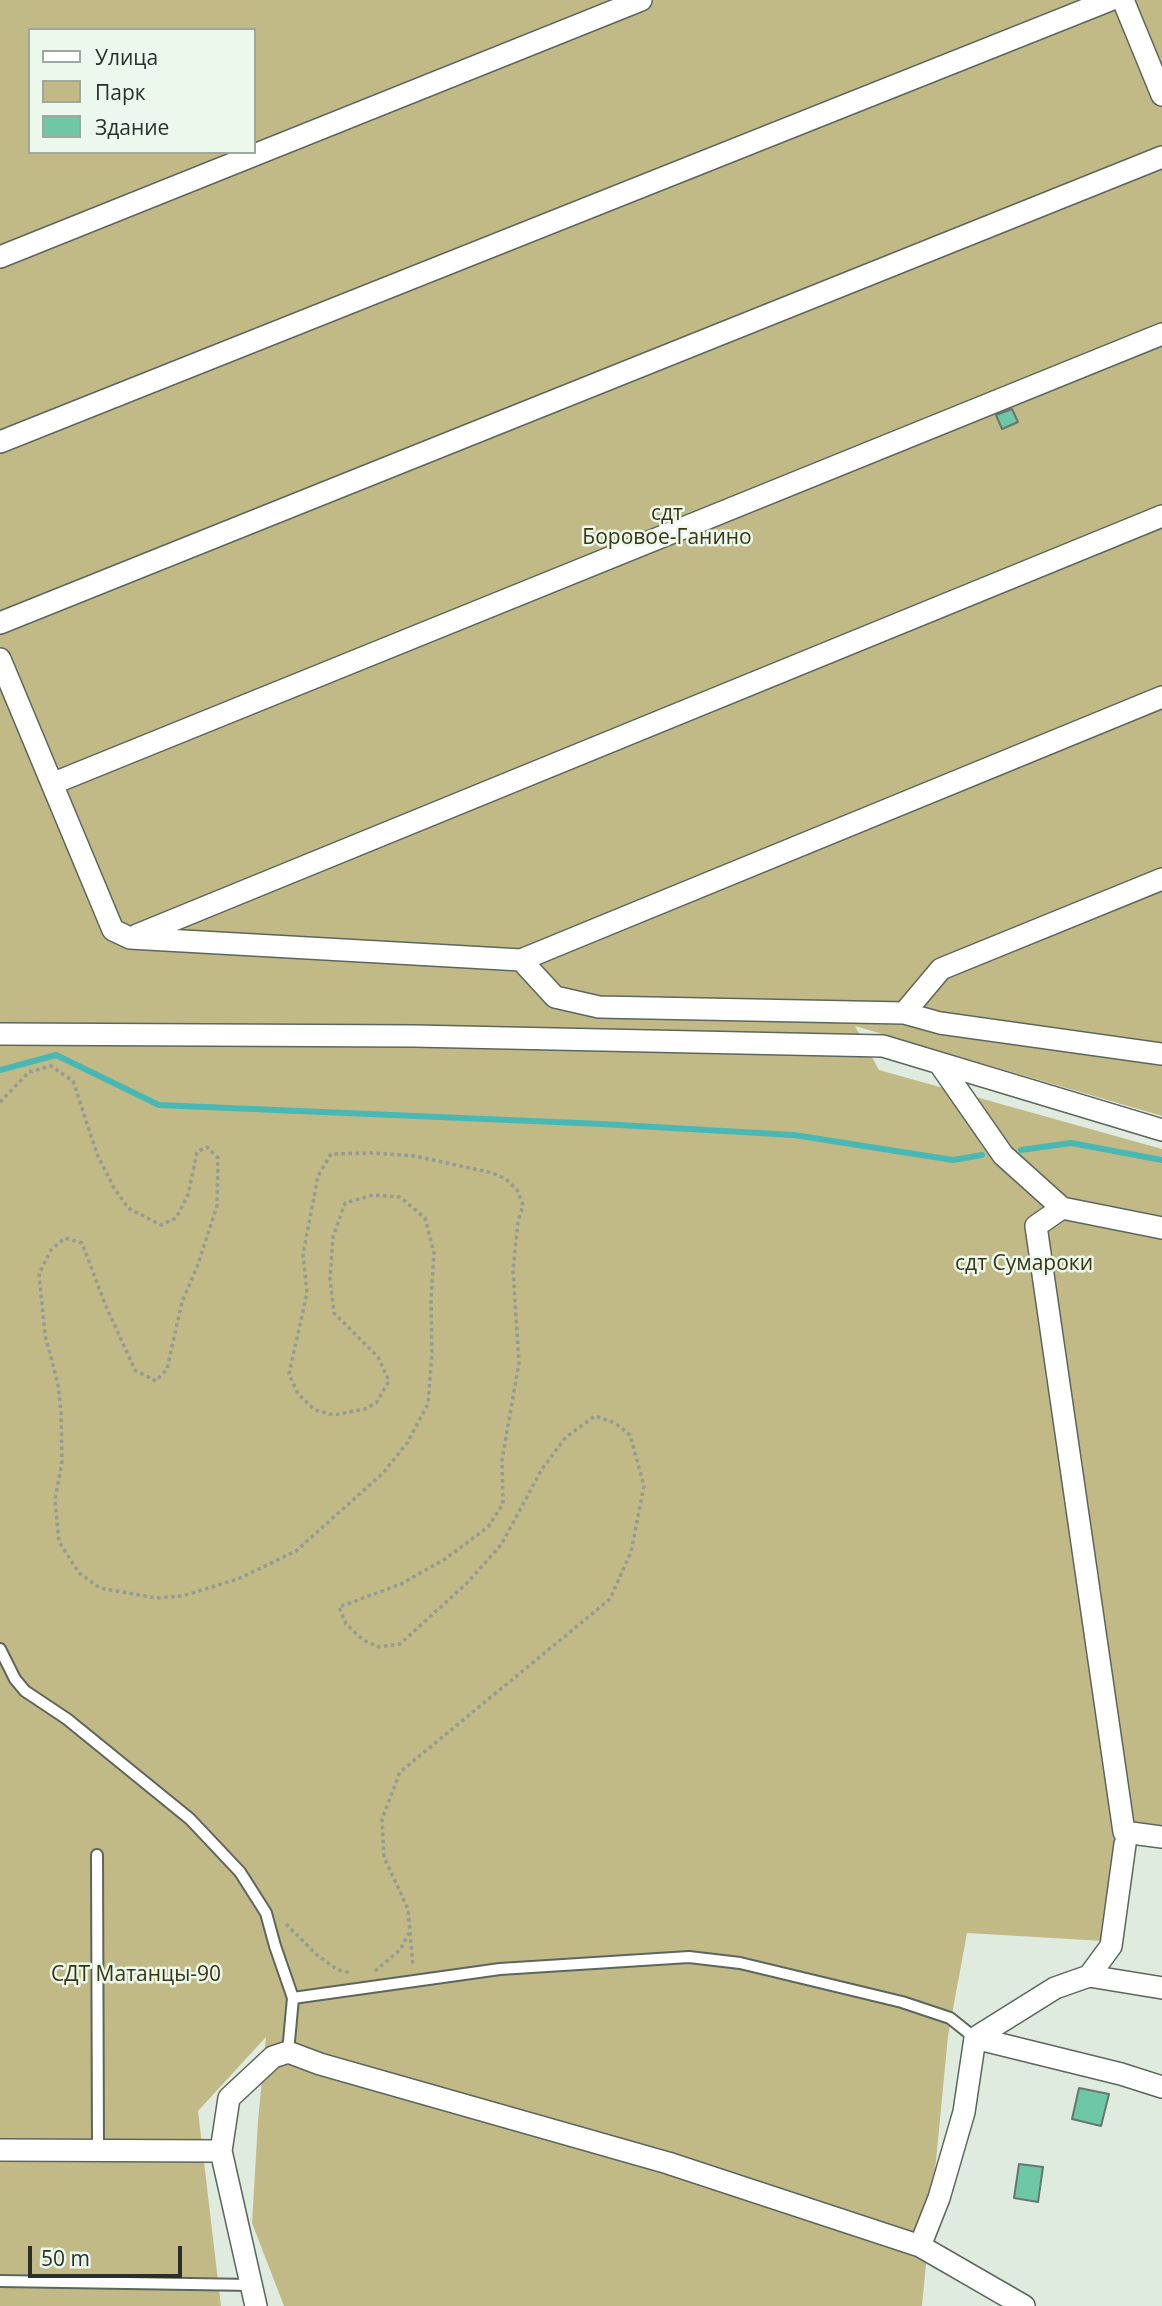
<!DOCTYPE html>
<meta charset="utf-8">
<style>
body{margin:0}
#map{position:relative;width:1162px;height:2306px;overflow:hidden;background:#dfebdf;font-family:"Open Sans",sans-serif}
canvas{display:block}
.legend{position:absolute;left:28px;top:28px;width:228px;height:126px;box-sizing:border-box;background:#ecf8ec;border:2px solid #9ea89e;margin:0;padding:9px 12px;list-style:none;font-size:21px;color:#2a2f2a}
.legend li{display:flex;align-items:center;gap:14px;height:35px}
.legend b{width:35px;border:2px solid #9ea89e}
.scale{position:absolute;left:28px;top:2246px;width:154px;height:32px;box-sizing:border-box;border:4px solid #2a2f2a;border-top:0;padding-left:9px;font-size:21px;line-height:24px;white-space:nowrap;color:#2a2f2a;-webkit-text-stroke:5px #ecf8ec;paint-order:stroke}
</style>
<div id="map">
<canvas width="1162" height="2306"></canvas>
<ul class="legend">
<li><b style="height:9px;background:#fff"></b>Улица</li>
<li><b style="height:19px;background:#c1ba86"></b>Парк</li>
<li><b style="height:19px;background:#6ec8a7"></b>Здание</li>
</ul>
<div class="scale">50 m</div>
</div>
<script>
const context = document.querySelector('canvas').getContext('2d');
context.lineJoin = 'round';
function paint(path, color) {
  context.fillStyle = color;
  context.fill(path, 'evenodd');
}
function poly(rows) {
  const path = new Path2D();
  for (const r of rows) {
    path.moveTo(r[0], r[1]);
    for (let i = 2; i < r.length; i += 2) path.lineTo(r[i], r[i + 1]);
  }
  return path;
}
function trace(path, color, width, dash) {
  context.strokeStyle = color;
  context.lineWidth = width;
  context.lineCap = dash ? 'butt' : 'round';
  context.setLineDash(dash || []);
  context.stroke(path);
}
function write(font, color, halo, rows, align = 'center') {
  context.font = font + ' "Open Sans",sans-serif';
  context.lineWidth = 5;
  context.setLineDash([]);
  context.textBaseline = 'middle';
  context.strokeStyle = halo;
  context.fillStyle = color;
  for (const [text, x, y, turn = 0] of rows) {
    context.save();
    context.translate(x, y);
    context.rotate((+turn || 0) * Math.PI / 180);
    context.textAlign = isNaN(turn) ? turn : align;
    if (halo) context.strokeText(text, 0, 0);
    context.fillText(text, 0, 0);
    context.restore();
  }
}
const green = poly([
 [0,0,1162,0,1162,1116,855,1026,879,1070,1162,1149,1162,1837,1124,1832,1104,1941,967,1933,948,2036,922,2306,284,2306,252,2223,258,2121,266,2037,198,2111,221,2306,0,2306],
 [30,30,254,30,254,152,30,152]
]);
const stream = poly([
 [0,1070,56,1055,159,1105,602,1124,794,1135,953,1160,982,1155],
 [1021,1150,1071,1143,1162,1160]
]);
const building = poly([
 [1012,409,1018,422,1002,429,996,415,1012,409],
 [1079,2088,1109,2094,1101,2126,1072,2119,1079,2088],
 [1019,2164,1043,2167,1038,2202,1014,2198,1019,2164]
]);
const path = poly([
 [0,1102,29,1072,51,1066,73,1081,97,1154,114,1188,128,1208,161,1225,176,1218,188,1195,197,1152,207,1147,218,1158,217,1206,197,1267,182,1302,167,1369,156,1381,135,1370,105,1304,82,1243,65,1238,51,1250,39,1274,45,1335,58,1384,61,1412,62,1461,55,1500,59,1542,79,1573,100,1588,156,1598,182,1596,238,1579,296,1551,383,1473,407,1443,428,1404,432,1352,431,1300,434,1253,425,1218,400,1197,373,1195,345,1203,333,1237,330,1279,334,1313,378,1357,389,1381,376,1403,365,1409,334,1415,315,1410,298,1394,289,1374,307,1293,303,1254,314,1197,318,1176,331,1154,374,1153,415,1156,492,1173,506,1179,517,1190,523,1205,518,1222,513,1270,519,1363,502,1460,503,1504,488,1527,445,1559,401,1584,339,1607,346,1624,363,1640,379,1647,400,1644,467,1583,501,1545,542,1469,566,1437,595,1416,615,1423,630,1435,644,1486,631,1552,610,1599,400,1772,382,1819,384,1857,408,1909,413,1967],
 [286,1924,317,1955,338,1970,351,1973],
 [375,1971,400,1950,409,1933]
]);
const lane = poly([
 [0,1649,15,1679,25,1691,67,1719,190,1819,240,1872,266,1913,275,1946,293,1998,288,2052],
 [97,1855,98,2151],
 [293,1998,500,1969,689,1957,740,1963,902,2002,950,2018,975,2038],
 [0,2281,253,2285]
]);
const street = poly([
 [1123,0,1162,95],
 [0,257,641,0],
 [0,442,1110,0],
 [0,623,1162,157],
 [0,659,113,930,130,938,521,960,1162,697],
 [54,783,1162,334],
 [137,935,1162,516],
 [521,960,555,997,599,1007,904,1013,940,1023,1162,1054],
 [904,1013,941,969,1162,879],
 [0,1034,414,1036,883,1046,1162,1130],
 [939,1063,1003,1155,1062,1208,1162,1228],
 [1062,1208,1036,1226,1124,1832,1162,1837],
 [1089,1976,1162,1988],
 [975,2038,1121,2074,1162,2087],
 [0,2150,221,2151],
 [920,2246,939,2198,964,2112,975,2038,1055,1988,1089,1976,1111,1946,1125,1844],
 [256,2306,221,2151,229,2098,273,2057,288,2052,320,2064,668,2163,920,2246,1024,2306]
]);
const parkNames = [
 ["сдт",667,514],
 ["Боровое-Ганино",667,538],
 ["сдт Сумароки",1024,1264],
 ["СДТ Матанцы-90",136,1975]
];
paint(green, '#c1ba86');
trace(stream, '#4ab8b2', 6);
paint(building, '#6ec8a7');
trace(building, '#677670', 2);
trace(lane, '#5c665c', 14);
trace(street, '#5c665c', 24);
trace(path, '#929c92', 3.5, [3.5, 3.5]);
trace(lane, '#fff', 10);
trace(street, '#fff', 21);
write('21px', '#393512', '#ecf8ec', parkNames);
</script>
